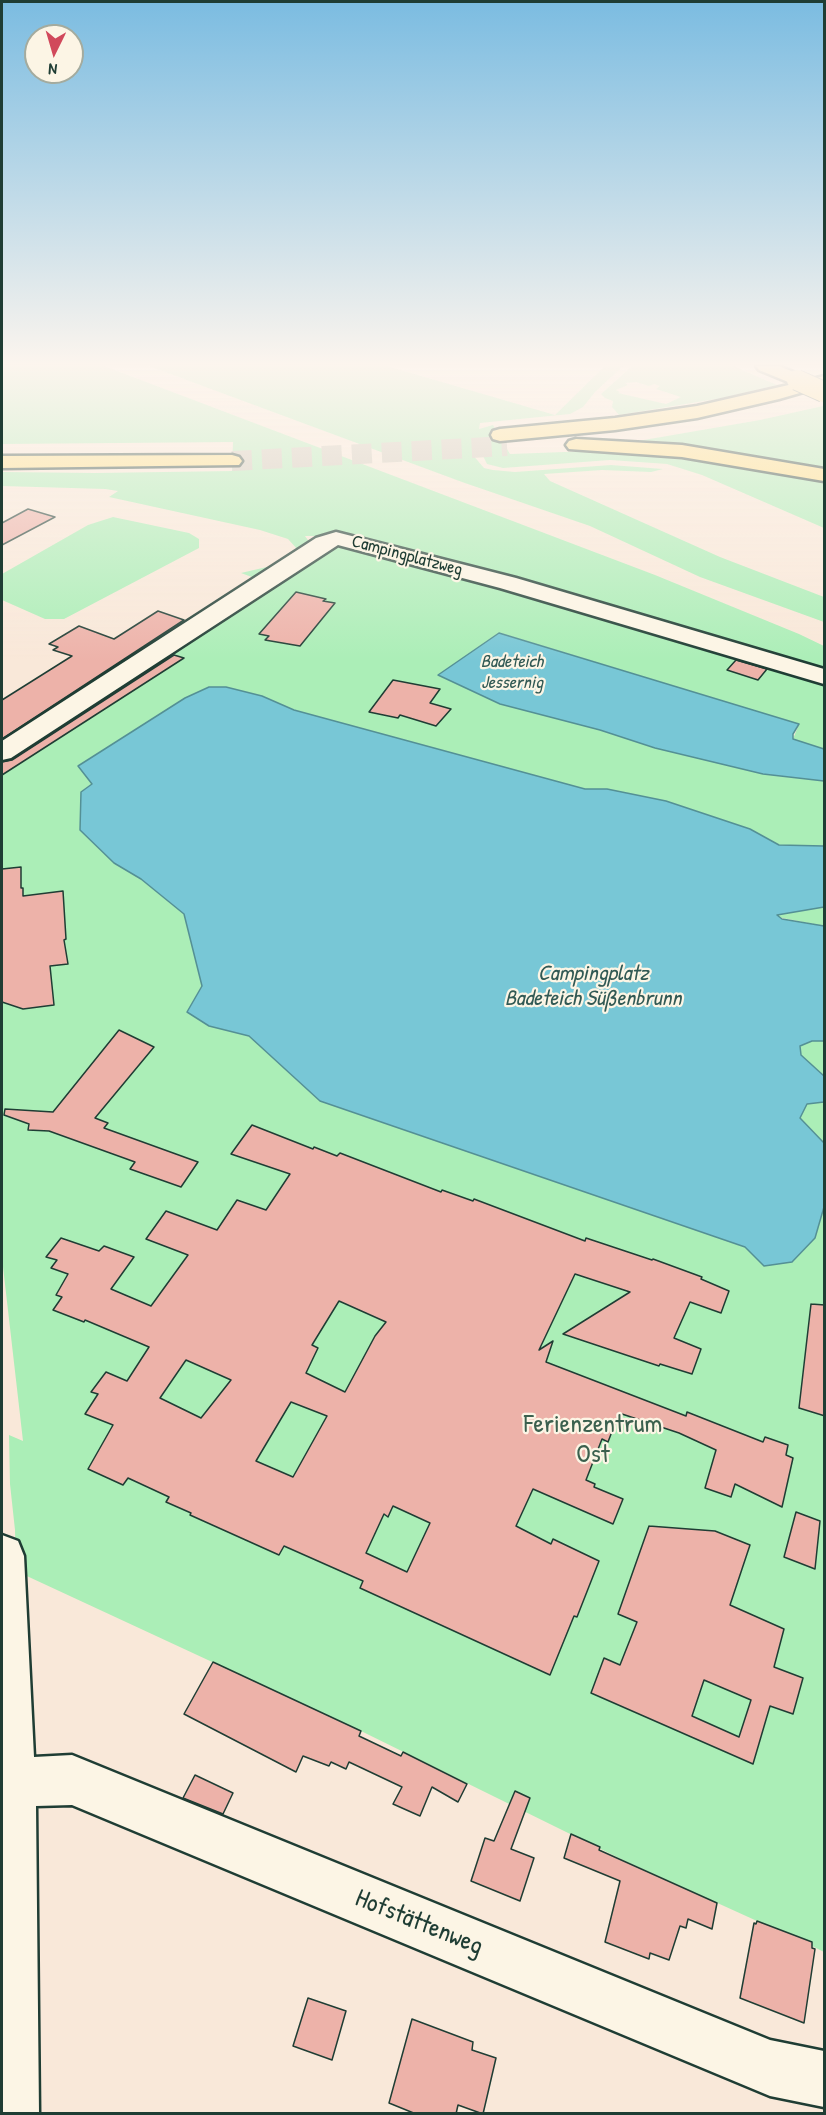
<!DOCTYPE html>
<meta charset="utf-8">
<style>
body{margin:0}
#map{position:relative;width:826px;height:2115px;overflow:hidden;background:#f9e8d9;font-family:"Patrick Hand",sans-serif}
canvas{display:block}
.frame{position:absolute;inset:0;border:3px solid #1f3d34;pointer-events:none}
.north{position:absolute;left:24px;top:24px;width:60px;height:60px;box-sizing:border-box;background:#fcf5e5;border:2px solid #a4ab9e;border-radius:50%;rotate:185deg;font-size:16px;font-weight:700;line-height:24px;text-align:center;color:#1f3d34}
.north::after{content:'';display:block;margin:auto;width:21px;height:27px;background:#d1495b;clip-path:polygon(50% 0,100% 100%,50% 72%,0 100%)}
</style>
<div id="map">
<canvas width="826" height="2115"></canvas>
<div class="frame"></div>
<div class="north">N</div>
</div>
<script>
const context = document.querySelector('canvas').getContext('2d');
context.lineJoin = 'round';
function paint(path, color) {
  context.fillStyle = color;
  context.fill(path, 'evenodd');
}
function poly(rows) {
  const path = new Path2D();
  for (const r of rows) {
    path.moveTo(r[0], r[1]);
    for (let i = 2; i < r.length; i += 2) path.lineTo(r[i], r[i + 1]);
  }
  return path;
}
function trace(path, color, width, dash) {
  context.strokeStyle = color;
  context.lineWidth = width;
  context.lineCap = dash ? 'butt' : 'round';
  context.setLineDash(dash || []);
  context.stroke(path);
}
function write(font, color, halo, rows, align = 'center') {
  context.font = font + ' "Patrick Hand",sans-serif';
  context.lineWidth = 4.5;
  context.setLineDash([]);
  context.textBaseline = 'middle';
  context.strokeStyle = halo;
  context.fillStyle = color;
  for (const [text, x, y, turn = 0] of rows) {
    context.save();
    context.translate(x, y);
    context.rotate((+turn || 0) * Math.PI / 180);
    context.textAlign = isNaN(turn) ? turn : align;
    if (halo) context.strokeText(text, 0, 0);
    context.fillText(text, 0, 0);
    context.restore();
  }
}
const green = poly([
 [2,366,104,366,655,575,799,634,824,646,824,672,586,600,339,536,305,536,310,543,260,580,241,573,271,566,298,550,288,539,260,530,109,497,118,491,105,489,2,486,2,472,95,473,232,471,233,442,2,444],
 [149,366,387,366,555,415,605,366,623,366,595,392,583,407,570,414,480,423,479,429,493,425,510,454,591,451,643,454,691,459,824,482,824,528,702,475,667,464,610,460,503,468,487,464,476,442,472,454,484,468,493,470,515,472,611,465,663,469,651,472,602,470,544,474,550,481,720,557,824,597,824,622,700,577,590,526,462,482],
 [632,366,733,366,777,385,722,398,619,415,612,407,613,401,605,398,601,394],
 [636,382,649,386,654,384,660,386,656,389,681,397,666,404,618,393,620,392,616,390,628,385,625,383],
 [823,406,824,406,824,473,642,444,638,441,760,420],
 [113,517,189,533,199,539,199,548,64,619,45,619,2,600,2,574,88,525],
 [337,543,362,547,824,679,824,749,793,739,799,724,500,633,600,730,655,748,763,774,824,781,824,846,779,845,750,829,607,789,585,789,294,710,262,696,92,785,80,830,114,863,141,879,184,914,202,986,187,1012,209,1026,249,1036,320,1101,745,1247,764,1266,792,1262,815,1238,824,1207,824,1952,812,1946,812,1942,757,1921,625,1861,361,1731,16,1571,15,1530,10,1484,9,1435,23,1441,2,1258,2,759],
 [824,907,824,926,777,917,777,915],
 [812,1041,824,1041,824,1076,801,1055,800,1046],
 [824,1102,824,1143,800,1118,807,1104]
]);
const water = poly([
 [499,633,799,724,793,734,793,739,824,749,824,781,763,774,655,748,600,730,500,704,438,675,499,633],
 [209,687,226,687,262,696,294,710,585,789,607,789,666,801,750,829,779,845,824,846,824,907,777,915,782,919,824,926,824,1041,812,1041,800,1046,801,1055,824,1076,824,1102,807,1104,800,1118,824,1143,824,1207,815,1238,792,1262,764,1266,745,1247,320,1101,249,1036,209,1026,187,1012,202,986,184,914,141,879,114,863,80,830,81,792,92,784,78,766,185,698,209,687]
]);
const building = poly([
 [28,509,55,517,2,545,2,523,28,509],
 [296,592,326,599,323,601,335,603,300,646,265,640,269,636,259,634,296,592],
 [158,611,184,620,2,739,2,700,72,656,53,650,58,647,49,644,79,626,114,639,158,611],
 [174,655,184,658,2,775,2,762,12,760,174,655],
 [736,660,767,669,758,680,727,670,736,660],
 [393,680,440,689,430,703,451,709,436,726,400,715,398,718,369,712,393,680],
 [21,867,21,888,23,888,23,896,63,891,66,939,64,940,68,964,50,966,54,1005,23,1009,2,1002,2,869,21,867],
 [119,1030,154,1047,95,1118,108,1123,104,1128,198,1162,181,1187,130,1169,135,1162,49,1131,28,1130,29,1124,4,1115,5,1109,53,1112,119,1030],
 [252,1125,313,1149,314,1147,337,1156,340,1153,441,1192,442,1190,473,1201,474,1199,585,1241,586,1238,652,1260,653,1259,702,1277,701,1279,729,1291,721,1313,690,1302,674,1338,701,1349,692,1374,660,1364,659,1366,563,1334,630,1292,575,1274,539,1350,553,1341,546,1362,686,1416,687,1412,763,1442,765,1437,788,1445,786,1455,793,1458,782,1507,735,1484,731,1497,705,1488,716,1450,679,1433,619,1413,608,1442,602,1439,586,1480,595,1484,594,1487,623,1499,613,1524,533,1489,516,1526,551,1544,553,1539,599,1561,577,1617,574,1616,550,1675,360,1588,363,1581,284,1546,279,1555,190,1515,191,1513,166,1502,169,1497,128,1478,123,1485,88,1469,113,1425,85,1414,98,1394,91,1392,106,1372,127,1381,149,1347,85,1320,84,1322,53,1310,62,1297,56,1295,68,1274,51,1268,57,1260,46,1257,61,1238,99,1251,104,1246,134,1257,111,1289,151,1306,188,1255,146,1239,166,1211,217,1230,237,1200,266,1210,290,1174,231,1154,252,1125],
 [339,1301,386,1322,375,1336,345,1392,306,1373,318,1348,312,1345,339,1301],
 [186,1360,231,1380,201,1418,160,1398,186,1360],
 [291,1402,327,1416,293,1477,256,1461,291,1402],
 [393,1506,430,1523,407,1572,366,1553,384,1514,388,1517,393,1506],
 [811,1304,825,1305,825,1416,799,1408,811,1304],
 [796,1512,820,1521,815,1569,784,1557,796,1512],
 [649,1526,715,1531,750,1545,730,1605,784,1629,774,1667,803,1678,793,1714,770,1706,753,1764,591,1693,604,1658,620,1665,637,1622,618,1614,649,1526],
 [704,1680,751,1700,739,1737,692,1716,704,1680],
 [213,1662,361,1731,359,1736,401,1756,403,1752,467,1784,458,1802,432,1787,420,1816,393,1804,402,1787,349,1762,346,1769,331,1762,329,1766,303,1756,296,1772,184,1714,213,1662],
 [195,1775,233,1793,223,1814,183,1798,195,1775],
 [515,1791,530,1798,511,1849,534,1858,520,1901,471,1881,485,1838,494,1841,515,1791],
 [571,1834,600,1847,599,1850,717,1903,712,1929,688,1919,686,1928,680,1926,669,1960,650,1953,649,1959,605,1942,620,1881,564,1858,571,1834],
 [757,1921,812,1942,812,1948,815,1949,804,2023,740,1998,754,1923,756,1924,757,1921],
 [308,1998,346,2011,332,2060,293,2046,308,1998],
 [412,2019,473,2042,472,2050,496,2058,483,2114,458,2105,456,2114,416,2114,389,2103,412,2019]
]);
const highwayTunnel = poly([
 [232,461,507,446]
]);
const minor = poly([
 [336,532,516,578,824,669,824,684,500,588,338,545,11,758,2,760,2,741,316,538,336,532],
 [2,1535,18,1541,24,1556,34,1757,72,1755,770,2040,824,2051,824,2107,770,2096,72,1805,36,1806,39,2114,2,2114,2,1535]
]);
const highway = poly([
 [756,366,779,366,803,376,805,381,824,376,824,386,779,399,697,418,615,430,500,441,493,439,491,435,493,431,500,429,615,418,697,406,793,384,759,370,756,366],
 [576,439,682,445,824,469,824,481,682,457,569,449,566,445,569,441,576,439],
 [232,455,239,457,242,461,239,465,2,468,2,456,232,455]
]);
const highwayBridge = poly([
 [797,380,824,392]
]);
const farStreetnames = [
 ["Campingplatzweg",407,556,15]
];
const farWaternames = [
 ["Badeteich",512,662],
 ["Jessernig",512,683]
];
const waterNames = [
 ["Campingplatz",593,974],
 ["Badeteich Süßenbrunn",593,999]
];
const nearParknames = [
 ["Ferienzentrum",593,1425],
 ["Ost",593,1455]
];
const nearStreetnames = [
 ["Hofstättenweg",419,1923,22]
];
paint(green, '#abeeb7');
paint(water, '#78c7d6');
trace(water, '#549095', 1.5);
paint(building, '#edb2a9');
trace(building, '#1f3d34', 1.5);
trace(highwayTunnel, '#cdc6b8', 20, [20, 10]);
trace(minor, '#1f3d34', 5);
trace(highway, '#1f3d34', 5);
paint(minor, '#fcf5e5');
paint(highway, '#fedf80');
trace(highwayBridge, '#1f3d34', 22, []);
trace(highwayBridge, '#fedf80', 20);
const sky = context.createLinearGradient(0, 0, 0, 662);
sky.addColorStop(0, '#7bbce1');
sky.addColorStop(0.55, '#fcf5ee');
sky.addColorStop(1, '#fcf5ee00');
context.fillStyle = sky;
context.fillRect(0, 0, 826, 662);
write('18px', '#1f3d34', '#fcf5e5', farStreetnames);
write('italic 18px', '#315954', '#fcf5e5', farWaternames);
write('italic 22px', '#315954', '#fcf5e5', waterNames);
write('26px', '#3b604e', '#fcf5e5', nearParknames);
write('26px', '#1f3d34', '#fcf5e5', nearStreetnames);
</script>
